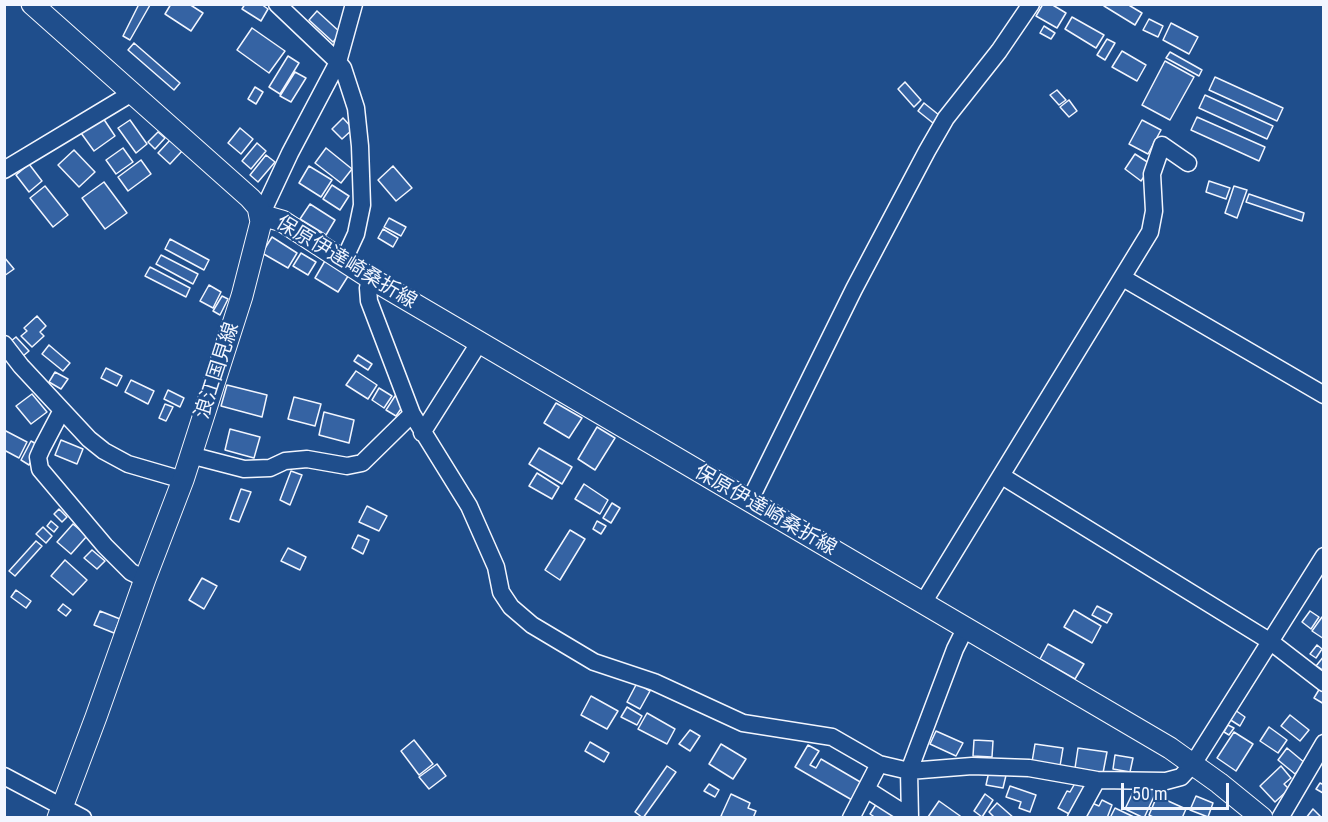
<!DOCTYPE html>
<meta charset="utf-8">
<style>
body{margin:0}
#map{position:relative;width:1328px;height:822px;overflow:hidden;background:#1f4e8c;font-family:"Roboto Condensed",sans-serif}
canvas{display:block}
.frame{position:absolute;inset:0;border:6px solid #f2f6ff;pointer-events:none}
.scale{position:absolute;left:1121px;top:783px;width:108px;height:27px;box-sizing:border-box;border:3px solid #f2f6ff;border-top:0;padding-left:8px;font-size:18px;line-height:21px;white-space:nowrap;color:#f2f6ff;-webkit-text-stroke:4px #1f4e8c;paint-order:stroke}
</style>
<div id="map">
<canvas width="1328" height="822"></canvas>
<div class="frame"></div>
<div class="scale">50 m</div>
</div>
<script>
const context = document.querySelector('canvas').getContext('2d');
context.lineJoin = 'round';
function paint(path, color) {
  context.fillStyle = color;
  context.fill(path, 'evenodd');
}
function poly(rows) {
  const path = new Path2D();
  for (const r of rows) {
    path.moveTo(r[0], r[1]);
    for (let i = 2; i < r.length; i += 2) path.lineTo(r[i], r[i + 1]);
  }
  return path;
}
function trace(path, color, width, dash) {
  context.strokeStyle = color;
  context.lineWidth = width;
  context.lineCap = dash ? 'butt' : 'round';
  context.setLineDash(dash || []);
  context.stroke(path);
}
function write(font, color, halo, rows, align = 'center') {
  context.font = font + ' "Roboto Condensed","Noto Sans JP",sans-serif';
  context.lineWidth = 4.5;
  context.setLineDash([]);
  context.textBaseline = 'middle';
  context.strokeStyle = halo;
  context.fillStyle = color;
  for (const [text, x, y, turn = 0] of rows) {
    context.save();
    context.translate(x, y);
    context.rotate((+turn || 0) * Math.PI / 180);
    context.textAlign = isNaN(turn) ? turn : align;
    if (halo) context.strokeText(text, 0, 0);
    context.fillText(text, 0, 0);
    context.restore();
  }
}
const building = poly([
 [139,4,150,5,130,40,123,36,139,4],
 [171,4,189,4,203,13,191,31,165,14,171,4],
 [245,4,261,4,268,9,261,21,242,9,245,4],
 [1043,4,1051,4,1066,13,1057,28,1036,16,1043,4],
 [1105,4,1127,4,1142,13,1135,25,1104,6,1105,4],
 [317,11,341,33,333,42,309,20,317,11],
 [1072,17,1104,35,1096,48,1065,29,1072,17],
 [1149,19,1163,26,1158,37,1143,30,1149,19],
 [1171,23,1198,37,1189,54,1163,40,1171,23],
 [1044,26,1055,33,1051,39,1040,33,1044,26],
 [252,28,285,51,269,73,237,50,252,28],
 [1107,39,1115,43,1105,60,1097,55,1107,39],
 [134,43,180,83,174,90,128,50,134,43],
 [1122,51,1146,65,1137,81,1112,67,1122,51],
 [1170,52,1202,70,1199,76,1166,58,1170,52],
 [288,56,299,63,280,94,269,87,288,56],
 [1165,61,1194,77,1170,120,1142,105,1165,61],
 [295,72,306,78,291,102,280,96,295,72],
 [1215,77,1283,108,1277,121,1209,90,1215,77],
 [905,82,921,100,914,107,898,89,905,82],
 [255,87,263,92,256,104,248,99,255,87],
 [1057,90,1066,100,1059,105,1050,95,1057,90],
 [1205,95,1273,126,1267,139,1199,108,1205,95],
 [1069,100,1077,111,1069,117,1060,107,1069,100],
 [924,103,939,115,933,123,918,111,924,103],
 [1197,117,1265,147,1259,161,1191,130,1197,117],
 [103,118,115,136,94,151,81,133,103,118],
 [343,118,353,129,342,139,332,129,343,118],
 [130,120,147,144,136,153,118,128,130,120],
 [1142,120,1161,130,1148,154,1129,144,1142,120],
 [240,128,253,139,241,154,228,143,240,128],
 [158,132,165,138,155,149,148,142,158,132],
 [171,139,183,150,170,164,158,153,171,139],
 [257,143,266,151,251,169,242,161,257,143],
 [123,148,133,162,116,174,106,160,123,148],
 [326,148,352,169,341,183,315,163,326,148],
 [74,150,95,172,79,187,58,165,74,150],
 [1135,154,1152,165,1141,181,1125,169,1135,154],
 [266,155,275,162,258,182,250,175,266,155],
 [141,160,151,174,128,191,118,177,141,160],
 [29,164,42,181,29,192,16,175,29,164],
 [309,166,332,180,321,197,299,183,309,166],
 [393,166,412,188,396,201,378,180,393,166],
 [1209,181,1230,188,1226,199,1206,192,1209,181],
 [104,182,127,213,105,229,82,198,104,182],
 [332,185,349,196,340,210,323,199,332,185],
 [45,186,68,215,53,227,30,198,45,186],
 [1234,186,1247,190,1237,218,1225,213,1234,186],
 [1249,194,1304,213,1302,221,1246,202,1249,194],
 [310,204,335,220,326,235,300,219,310,204],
 [389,218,406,227,401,236,384,227,389,218],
 [383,229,398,238,393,247,378,238,383,229],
 [272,237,297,253,288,268,262,253,272,237],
 [170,239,209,260,204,270,165,249,170,239],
 [301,253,316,262,308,275,293,266,301,253],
 [161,255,198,274,193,284,156,264,161,255],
 [4,257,14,269,4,276,4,257],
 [326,259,350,273,338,292,315,278,326,259],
 [150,267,190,288,186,297,145,276,150,267],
 [209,285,221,292,213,308,200,301,209,285],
 [222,296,228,299,220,315,213,311,222,296],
 [37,316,46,326,40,332,44,336,32,347,21,336,27,331,24,328,37,316],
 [16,337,29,351,23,356,11,341,16,337],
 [49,345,70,363,63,371,42,354,49,345],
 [358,355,372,364,368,370,354,361,358,355],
 [106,368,122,376,117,386,101,378,106,368],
 [356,371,377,385,368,399,346,385,356,371],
 [55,372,68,379,61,389,49,382,55,372],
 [131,380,154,391,148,404,125,392,131,380],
 [227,385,267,395,262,417,221,406,227,385],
 [379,388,392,396,384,408,372,400,379,388],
 [168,390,184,398,180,407,164,399,168,390],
 [32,394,47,412,31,424,16,406,32,394],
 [395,396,405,403,396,416,386,410,395,396],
 [294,397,321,404,315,426,288,419,294,397],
 [556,403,582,418,569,438,544,423,556,403],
 [165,404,173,407,166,421,159,418,165,404],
 [324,412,354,420,349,443,319,435,324,412],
 [597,427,615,438,595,470,578,459,597,427],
 [230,429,260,437,254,458,225,450,230,429],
 [4,430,27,442,19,458,4,450,4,430],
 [61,440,83,449,77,464,55,455,61,440],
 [31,441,40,446,29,465,21,460,31,441],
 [539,448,572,467,562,484,529,464,539,448],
 [291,471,302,475,290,505,280,500,291,471],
 [537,473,559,487,552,499,529,486,537,473],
 [584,484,608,500,600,514,575,499,584,484],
 [241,489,251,492,239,522,230,519,241,489],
 [612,503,620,508,611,523,603,518,612,503],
 [367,506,387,516,379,531,359,522,367,506],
 [59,509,67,517,62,522,54,514,59,509],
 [51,521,58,527,54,532,47,526,51,521],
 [597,521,606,526,601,534,593,529,597,521],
 [73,524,87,536,71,554,57,542,73,524],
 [43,527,52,536,46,543,36,534,43,527],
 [570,530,585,539,560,580,545,570,570,530],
 [358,535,369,540,363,554,352,548,358,535],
 [36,541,42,546,15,576,9,571,36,541],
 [288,548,306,557,300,570,281,561,288,548],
 [92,550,105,561,97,569,84,558,92,550],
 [65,560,87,580,73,595,51,576,65,560],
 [202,578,217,586,204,609,189,600,202,578],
 [16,590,31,601,26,608,11,597,16,590],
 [63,604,71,610,66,616,58,610,63,604],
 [1097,606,1112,614,1107,623,1092,615,1097,606],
 [1074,610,1101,626,1092,643,1064,627,1074,610],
 [100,611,120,619,114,633,94,625,100,611],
 [1310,611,1319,617,1311,629,1302,622,1310,611],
 [1322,617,1324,618,1324,639,1312,631,1322,617],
 [1048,644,1084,664,1075,679,1040,659,1048,644],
 [1317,645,1322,649,1316,658,1310,654,1317,645],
 [1324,656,1324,671,1316,666,1324,656],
 [637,683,650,691,640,709,627,702,637,683],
 [1320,688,1324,690,1324,704,1314,698,1320,688],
 [591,696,618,711,607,729,581,715,591,696],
 [627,707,642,716,637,725,621,717,627,707],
 [1235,710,1245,717,1240,726,1229,719,1235,710],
 [647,713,675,729,667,744,638,729,647,713],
 [1290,715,1309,730,1300,741,1281,726,1290,715],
 [1228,725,1234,728,1229,735,1224,732,1228,725],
 [1269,727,1287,740,1278,753,1260,741,1269,727],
 [690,730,700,736,690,751,679,744,690,730],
 [936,731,963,743,956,756,930,744,936,731],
 [1234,732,1253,744,1236,771,1217,758,1234,732],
 [414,740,433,764,419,775,401,751,414,740],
 [974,740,993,741,992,757,973,756,974,740],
 [590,742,609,753,604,762,585,751,590,742],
 [721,744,746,759,733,779,709,764,721,744],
 [1035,744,1063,748,1060,766,1032,762,1035,744],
 [808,745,819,751,810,765,816,768,821,759,862,783,852,800,795,767,808,745],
 [1078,748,1107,752,1103,773,1075,768,1078,748],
 [1287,748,1305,763,1295,774,1278,760,1287,748],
 [1115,755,1133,758,1130,772,1113,769,1115,755],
 [437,764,446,776,429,789,419,777,437,764],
 [667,766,676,772,643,818,635,812,667,766],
 [1281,766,1291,778,1284,784,1289,789,1275,802,1260,786,1281,766],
 [990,767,1007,771,1003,788,986,785,990,767],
 [1078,778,1090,784,1073,816,1058,808,1067,791,1070,792,1078,778],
 [1138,782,1157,790,1144,818,1125,809,1138,782],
 [1320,783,1324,785,1323,793,1316,789,1320,783],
 [709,784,719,790,715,797,704,791,709,784],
 [1010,786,1036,795,1030,812,1019,808,1021,802,1006,797,1010,786],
 [731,794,750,803,748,808,756,811,753,818,725,818,721,816,731,794],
 [985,794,993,800,982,817,974,811,985,794],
 [1157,796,1186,809,1182,818,1155,818,1149,815,1157,796],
 [1196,796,1213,803,1208,817,1190,810,1196,796],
 [1102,800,1112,805,1107,818,1085,818,1092,803,1099,806,1102,800],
 [939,801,963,818,928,817,939,801],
 [877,803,896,815,894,818,876,818,870,814,877,803],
 [997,803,1014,818,995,818,989,812,997,803],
 [1115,808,1136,818,1110,818,1115,808],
 [1313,809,1322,818,1306,818,1313,809]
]);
const minor = poly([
 [277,4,338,62,343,68,356,108,360,146,362,205,356,234,343,262],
 [4,170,132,93],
 [261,215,290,153,338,62,354,4],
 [370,278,368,288,369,301,412,414,469,506,496,567,501,592,511,607,532,625,594,662,654,682,743,723,832,737,879,764,909,771,972,766,1029,768,1097,780,1166,781,1181,777,1193,764,1324,556],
 [1123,278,1324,395],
 [4,344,21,366,89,439,104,451,128,464,183,480],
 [62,410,42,448,38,457,40,469,105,546,131,572,145,579],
 [422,433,479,343],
 [190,455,244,469,270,468,285,461,307,459,347,466,362,463,412,414],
 [1002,476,1271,642,1324,683],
 [749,502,854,289,927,151,946,118,999,51,1031,4],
 [923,603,1150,232,1154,211,1152,174,1162,145,1188,163],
 [4,776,83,818],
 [866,789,910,817],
 [851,818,879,764],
 [910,818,909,771,955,649,965,629],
 [1076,818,1097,780],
 [1280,818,1324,743]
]);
const major = poly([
 [32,4,250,198,258,207,261,222,242,296,183,480,145,579,96,717,58,818],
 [261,215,282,221,370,278,1170,748,1219,783,1262,818]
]);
const streetNames = [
 ["保原伊達崎桑折線",346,263,31],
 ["浪江国見線",218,371,-72],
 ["保原伊達崎桑折線",765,511,30]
];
paint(building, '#3563a3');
trace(building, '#f2f6ff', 1.5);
trace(minor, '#f2f6ff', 19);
trace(major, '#f2f6ff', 23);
trace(minor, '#1f4e8c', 16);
trace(major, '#1f4e8c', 21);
write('20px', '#f2f6ff', '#1f4e8c', streetNames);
</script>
